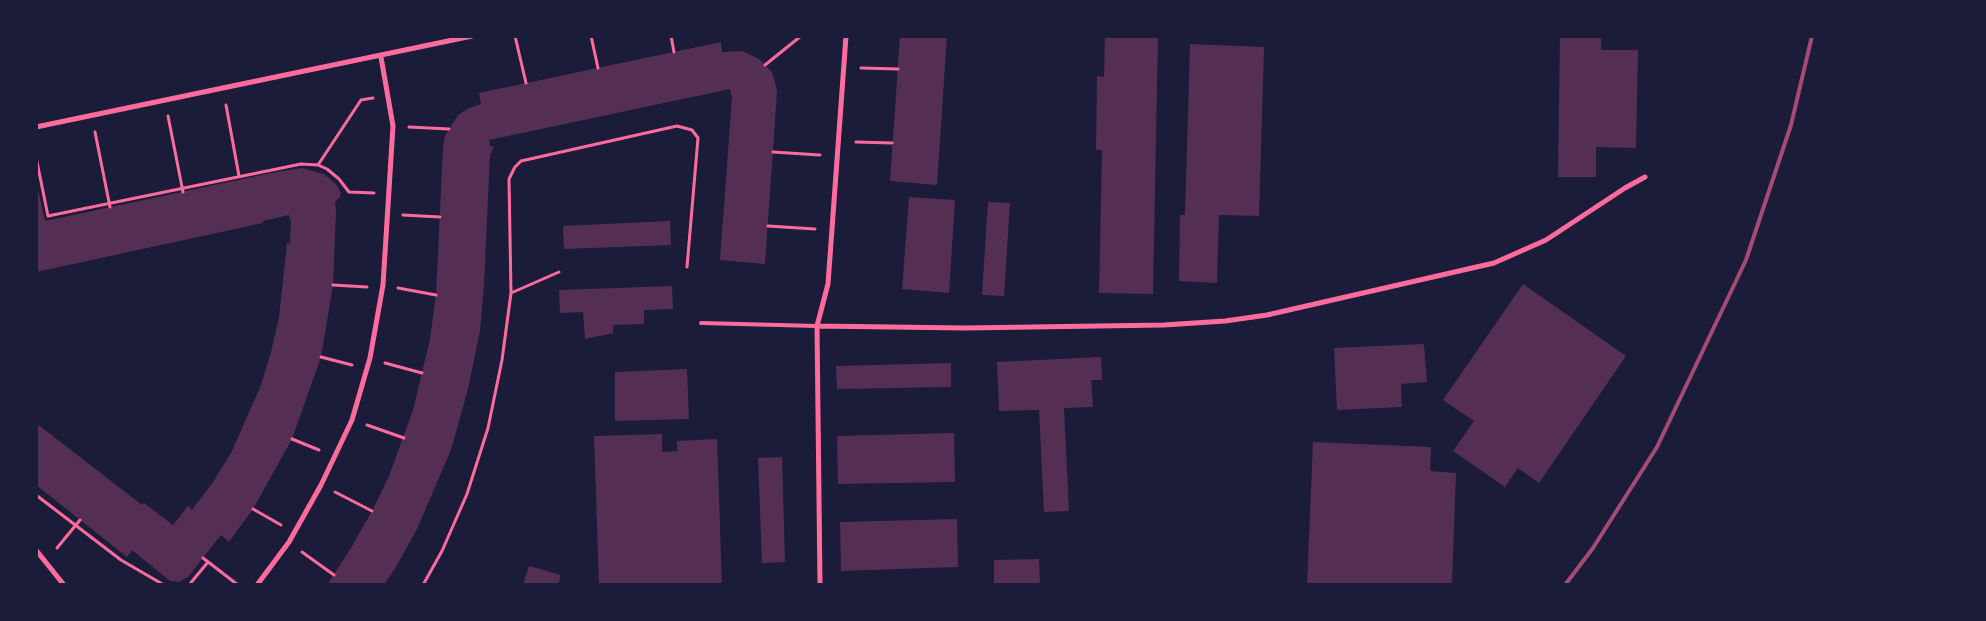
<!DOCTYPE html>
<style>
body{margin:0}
#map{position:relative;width:1986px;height:621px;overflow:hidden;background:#1b1b3a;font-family:Lato,sans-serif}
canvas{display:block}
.frame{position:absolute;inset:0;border:38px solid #1b1b3a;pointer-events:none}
</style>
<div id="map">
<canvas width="1986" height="621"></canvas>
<div class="frame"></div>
</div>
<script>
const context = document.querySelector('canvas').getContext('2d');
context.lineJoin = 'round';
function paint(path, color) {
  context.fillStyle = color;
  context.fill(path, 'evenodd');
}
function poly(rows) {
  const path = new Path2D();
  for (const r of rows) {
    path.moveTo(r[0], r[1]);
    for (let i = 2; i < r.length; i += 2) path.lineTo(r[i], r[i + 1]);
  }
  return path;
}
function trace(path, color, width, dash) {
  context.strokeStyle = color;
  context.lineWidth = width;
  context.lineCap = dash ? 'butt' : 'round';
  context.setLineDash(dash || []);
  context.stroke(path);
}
const building = poly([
 [900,36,947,36,937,185,890,181],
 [1105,36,1158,37,1153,294,1099,293,1102,150,1096,150,1097,76,1104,77],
 [1560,36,1601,36,1601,50,1638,50,1636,148,1596,147,1596,177,1558,177],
 [721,42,722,52,742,51,759,59,772,72,775,82,777,92,765,264,720,260,732,97,730,89,489,140,490,146,494,147,490,155,484,285,480,331,468,389,451,450,417,529,396,567,384,585,327,585,351,548,372,511,389,476,413,410,430,339,436,295,443,147,445,136,458,115,469,108,481,104,479,93],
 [1190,44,1264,47,1259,216,1219,215,1217,283,1179,281,1180,215,1185,215],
 [302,168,324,174,336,184,341,193,340,197,335,202,336,211,333,285,321,357,292,439,253,509,229,542,221,535,188,577,179,582,170,581,132,550,127,557,36,485,36,423,142,505,144,503,173,525,188,506,192,510,213,482,232,451,261,385,271,352,279,317,287,243,290,244,291,222,289,215,263,221,263,223,36,272,36,189,38,189,45,221,271,173],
 [909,197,955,200,949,293,902,289],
 [988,202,1010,203,1004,296,982,295],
 [670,221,671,245,564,249,563,226],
 [1523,284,1626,356,1539,483,1518,468,1505,487,1453,451,1474,421,1443,400],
 [672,286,673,309,644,310,644,324,613,325,613,333,585,339,583,312,560,313,559,290],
 [1424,344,1427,382,1401,384,1402,407,1337,410,1334,348],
 [1101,357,1102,380,1091,380,1093,407,1064,408,1069,511,1044,512,1039,410,999,411,997,362],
 [951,363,951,387,837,389,836,366],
 [687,369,689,419,615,421,615,372],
 [954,433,955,482,838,484,837,436],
 [662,434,662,452,677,451,677,441,717,439,722,585,599,585,594,436],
 [1313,442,1431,447,1430,471,1456,473,1452,585,1307,585],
 [782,457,785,562,762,563,758,458],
 [957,519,958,567,841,571,840,522],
 [1039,559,1040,585,994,585,994,560],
 [529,566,561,575,558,585,523,585]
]);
const path = poly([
 [515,36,526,83],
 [591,36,598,68],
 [671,36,674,52],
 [765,65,801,36],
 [861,68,898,69],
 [226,105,239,176],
 [168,116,183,192],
 [409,127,449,129],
 [95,132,110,207],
 [856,142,892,143],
 [773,152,820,155],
 [36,157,48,216,301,164,318,165,327,169,339,179,349,192,374,193],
 [318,165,361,100,373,98],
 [403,215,440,217],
 [768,226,815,229],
 [333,285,367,287],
 [398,288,436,295],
 [511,293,559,272],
 [321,357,352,365],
 [385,363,422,373],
 [367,425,404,438],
 [292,439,319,450],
 [335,492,372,511],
 [36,495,121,560,164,585],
 [253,509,281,525],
 [57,548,80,520],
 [302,552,334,575],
 [203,558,238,585],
 [189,585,208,562],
 [423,585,442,551,467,494,488,428,502,360,511,293,509,179,515,167,521,161,677,126,692,130,698,138,687,267]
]);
const service = poly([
 [701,323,817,326]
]);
const minor = poly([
 [36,127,472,36],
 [817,326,965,328,1164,325,1225,321,1267,315,1494,263,1546,240,1625,188,1645,177],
 [36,550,64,585],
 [257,585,289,542,321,485,352,420,370,358,383,285,393,126,381,57],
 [820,585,817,326,828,284,846,36]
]);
const rail = poly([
 [1565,585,1593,548,1657,447,1746,260,1791,125,1812,36]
]);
paint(building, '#542f53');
trace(path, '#ff6b9d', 3);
trace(service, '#ff6b9d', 4);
trace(minor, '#ff6b9d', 5);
trace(rail, '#a44b75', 4);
</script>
